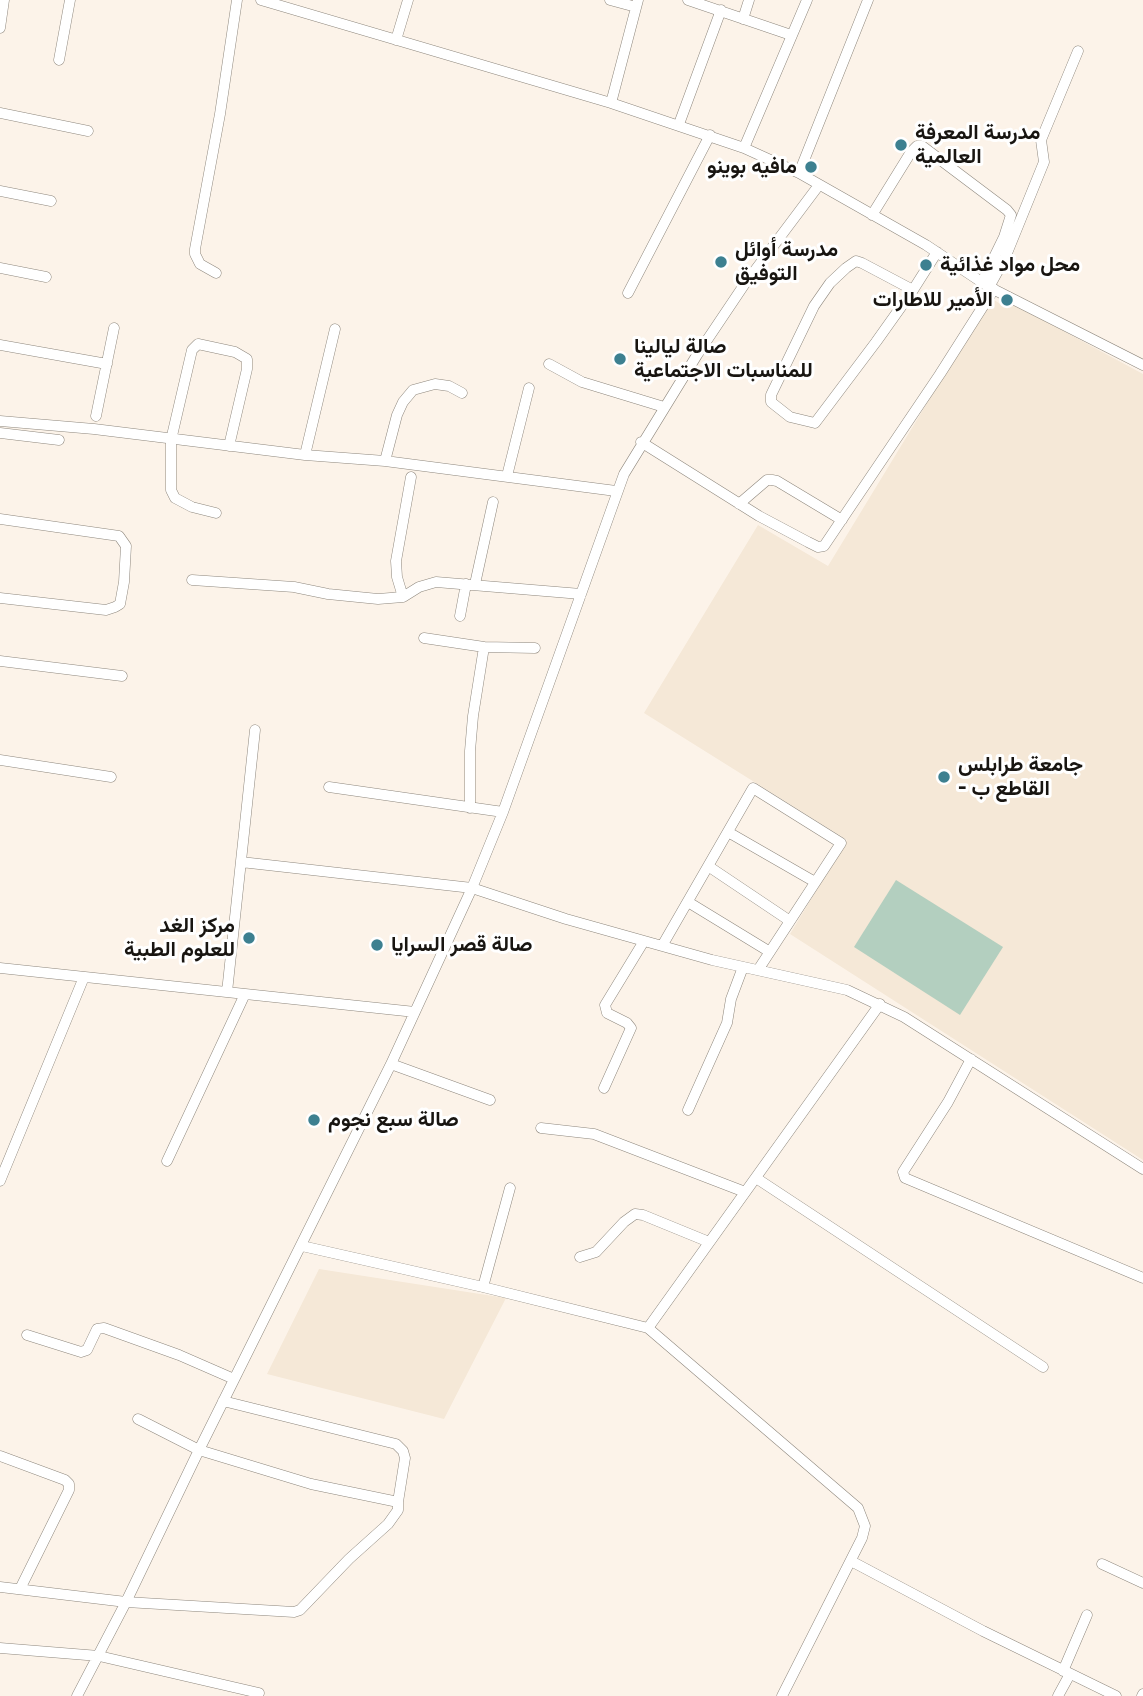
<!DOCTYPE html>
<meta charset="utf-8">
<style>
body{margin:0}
canvas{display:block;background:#fcf3e9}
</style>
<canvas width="1143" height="1696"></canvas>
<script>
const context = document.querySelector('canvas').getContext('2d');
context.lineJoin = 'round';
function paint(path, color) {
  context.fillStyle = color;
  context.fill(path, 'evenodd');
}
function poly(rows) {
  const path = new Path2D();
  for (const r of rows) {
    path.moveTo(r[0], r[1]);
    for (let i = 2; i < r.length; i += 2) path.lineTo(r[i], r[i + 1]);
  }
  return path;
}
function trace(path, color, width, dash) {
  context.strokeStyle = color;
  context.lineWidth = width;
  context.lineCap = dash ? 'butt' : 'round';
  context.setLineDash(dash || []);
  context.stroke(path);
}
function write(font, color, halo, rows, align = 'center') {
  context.font = font + ' "Fira Sans",Vazirmatn,sans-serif';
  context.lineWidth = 6;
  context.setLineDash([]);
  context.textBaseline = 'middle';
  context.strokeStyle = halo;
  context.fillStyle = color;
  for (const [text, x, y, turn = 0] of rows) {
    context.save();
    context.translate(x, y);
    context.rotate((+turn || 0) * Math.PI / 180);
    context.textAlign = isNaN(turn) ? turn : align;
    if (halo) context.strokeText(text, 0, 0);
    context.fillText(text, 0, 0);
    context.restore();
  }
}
const built = poly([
 [991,298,1002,305,1017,306,1143,374,1143,1160,790,934,847,840,644,713,758,525,828,566],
 [319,1269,506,1298,444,1419,267,1374]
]);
const green = poly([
 [896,880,1003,947,960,1015,854,947]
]);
const minor = poly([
 [261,0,611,103,744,148,799,173,926,245,989,287,1143,365],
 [610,0,636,7],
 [688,0,791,35],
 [743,19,749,0],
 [0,28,4,0],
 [396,40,408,0],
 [59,60,70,0],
 [611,103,638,0],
 [0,113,88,131],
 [679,124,721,10],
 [744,148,807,0],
 [799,173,868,0],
 [0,191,51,201],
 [872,215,911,152,917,146,922,146,1007,210,1011,215,1004,237,982,282],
 [0,268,46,277],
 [216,273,200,264,195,254,195,249,220,114,237,0],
 [989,287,1005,258,1044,162,1041,140,1078,51],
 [913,290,862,263,856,261,846,268,830,283,814,306,771,395,771,402,790,417,815,423,876,342,913,290,937,252],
 [628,293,710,135],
 [0,345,107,364],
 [549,364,582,382,664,407],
 [96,416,114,328],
 [0,421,94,429,305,455,385,461,616,491],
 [0,433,59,440],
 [641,442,759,516,808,542,818,547,824,546,940,374,994,289],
 [305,455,335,329],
 [385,461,397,415,403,402,413,390,435,384,449,386,462,393],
 [507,476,529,388],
 [739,504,767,480,772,480,777,481,842,520],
 [216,513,192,507,175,498,171,490,171,440,192,350,198,344,235,352,247,359,247,369,229,446],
 [0,519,119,536,126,546,124,582,120,604,115,607,106,610,0,598],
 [192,580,294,587,328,594,378,599,403,597,419,587,436,582,581,594],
 [475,584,493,502],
 [403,597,397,577,396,561,411,477],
 [460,616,466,584],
 [424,638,484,647,535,648],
 [0,661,122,676],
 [0,760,111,777],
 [329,787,503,812],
 [470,808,470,751,473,716,484,647],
 [728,832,815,882],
 [241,862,472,888,566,919,712,960,847,990,904,1017,1143,1169],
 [708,866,790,921],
 [688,902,770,952],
 [662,946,753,788,841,843,758,970],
 [0,968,415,1012],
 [227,992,255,730],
 [971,1059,948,1102,903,1172,905,1178,1143,1278],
 [391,1064,490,1100],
 [604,1088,631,1028,627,1023,607,1013,605,1005,644,941],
 [688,1110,727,1023,731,999,743,967],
 [541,1128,594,1134,745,1192],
 [167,1161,245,994],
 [756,1178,1043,1367],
 [0,1181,84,977],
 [302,1246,483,1287,648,1328,858,1508,865,1526,862,1538,782,1696],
 [580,1257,596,1252,624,1222,635,1214,643,1215,709,1242],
 [483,1287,510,1188],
 [648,1328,880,1004],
 [27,1335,81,1352,87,1350,97,1329,104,1328,179,1355,234,1379],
 [223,1401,396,1444,403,1451,405,1458,398,1502],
 [0,1456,65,1480,69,1484,69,1490,20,1589],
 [851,1561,983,1631,1116,1696],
 [1102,1564,1143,1583],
 [0,1587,126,1602,294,1612,300,1610,349,1559,388,1524,398,1510,398,1502,311,1484,199,1450,138,1419],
 [0,1648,99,1656,259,1693],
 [1063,1671,1087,1615],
 [77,1696,126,1602,199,1450,391,1064,472,888,503,812,624,474,697,355,744,285,819,185],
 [1058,1696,1070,1674],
 [1142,1696,1143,1694]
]);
const markers = [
 [901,145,7,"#3d8090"],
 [811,167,7,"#3d8090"],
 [721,262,7,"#3d8090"],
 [926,265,7,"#3d8090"],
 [1007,300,7,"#3d8090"],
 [620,359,7,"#3d8090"],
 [944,777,7,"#3d8090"],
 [249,938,7,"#3d8090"],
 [377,945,7,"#3d8090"],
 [314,1120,7,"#3d8090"]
];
const poiNames = [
 ["مدرسة المعرفة",915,133],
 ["العالمية",915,157],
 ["مافيه بوينو",797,167,"right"],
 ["مدرسة أوائل",735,250],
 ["التوفيق",735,274],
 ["محل مواد غذائية",940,265],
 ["الأمير للاطارات",993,300,"right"],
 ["صالة ليالينا",634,347],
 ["للمناسبات الاجتماعية",634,371],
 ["جامعة طرابلس",958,765],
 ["- القاطع ب",958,789],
 ["مركز الغد",235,926,"right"],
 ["للعلوم الطبية",235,950,"right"],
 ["صالة قصر السرايا",391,945],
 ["صالة سبع نجوم",328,1120]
];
paint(built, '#f5e8d7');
paint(green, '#b3cfbf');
trace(minor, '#8e877d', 11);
trace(minor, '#fff', 10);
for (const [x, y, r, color] of markers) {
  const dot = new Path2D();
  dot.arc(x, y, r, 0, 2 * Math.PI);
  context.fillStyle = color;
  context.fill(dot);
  trace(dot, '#fff', 2.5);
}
write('bold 21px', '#181511', '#fff', poiNames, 'left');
</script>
